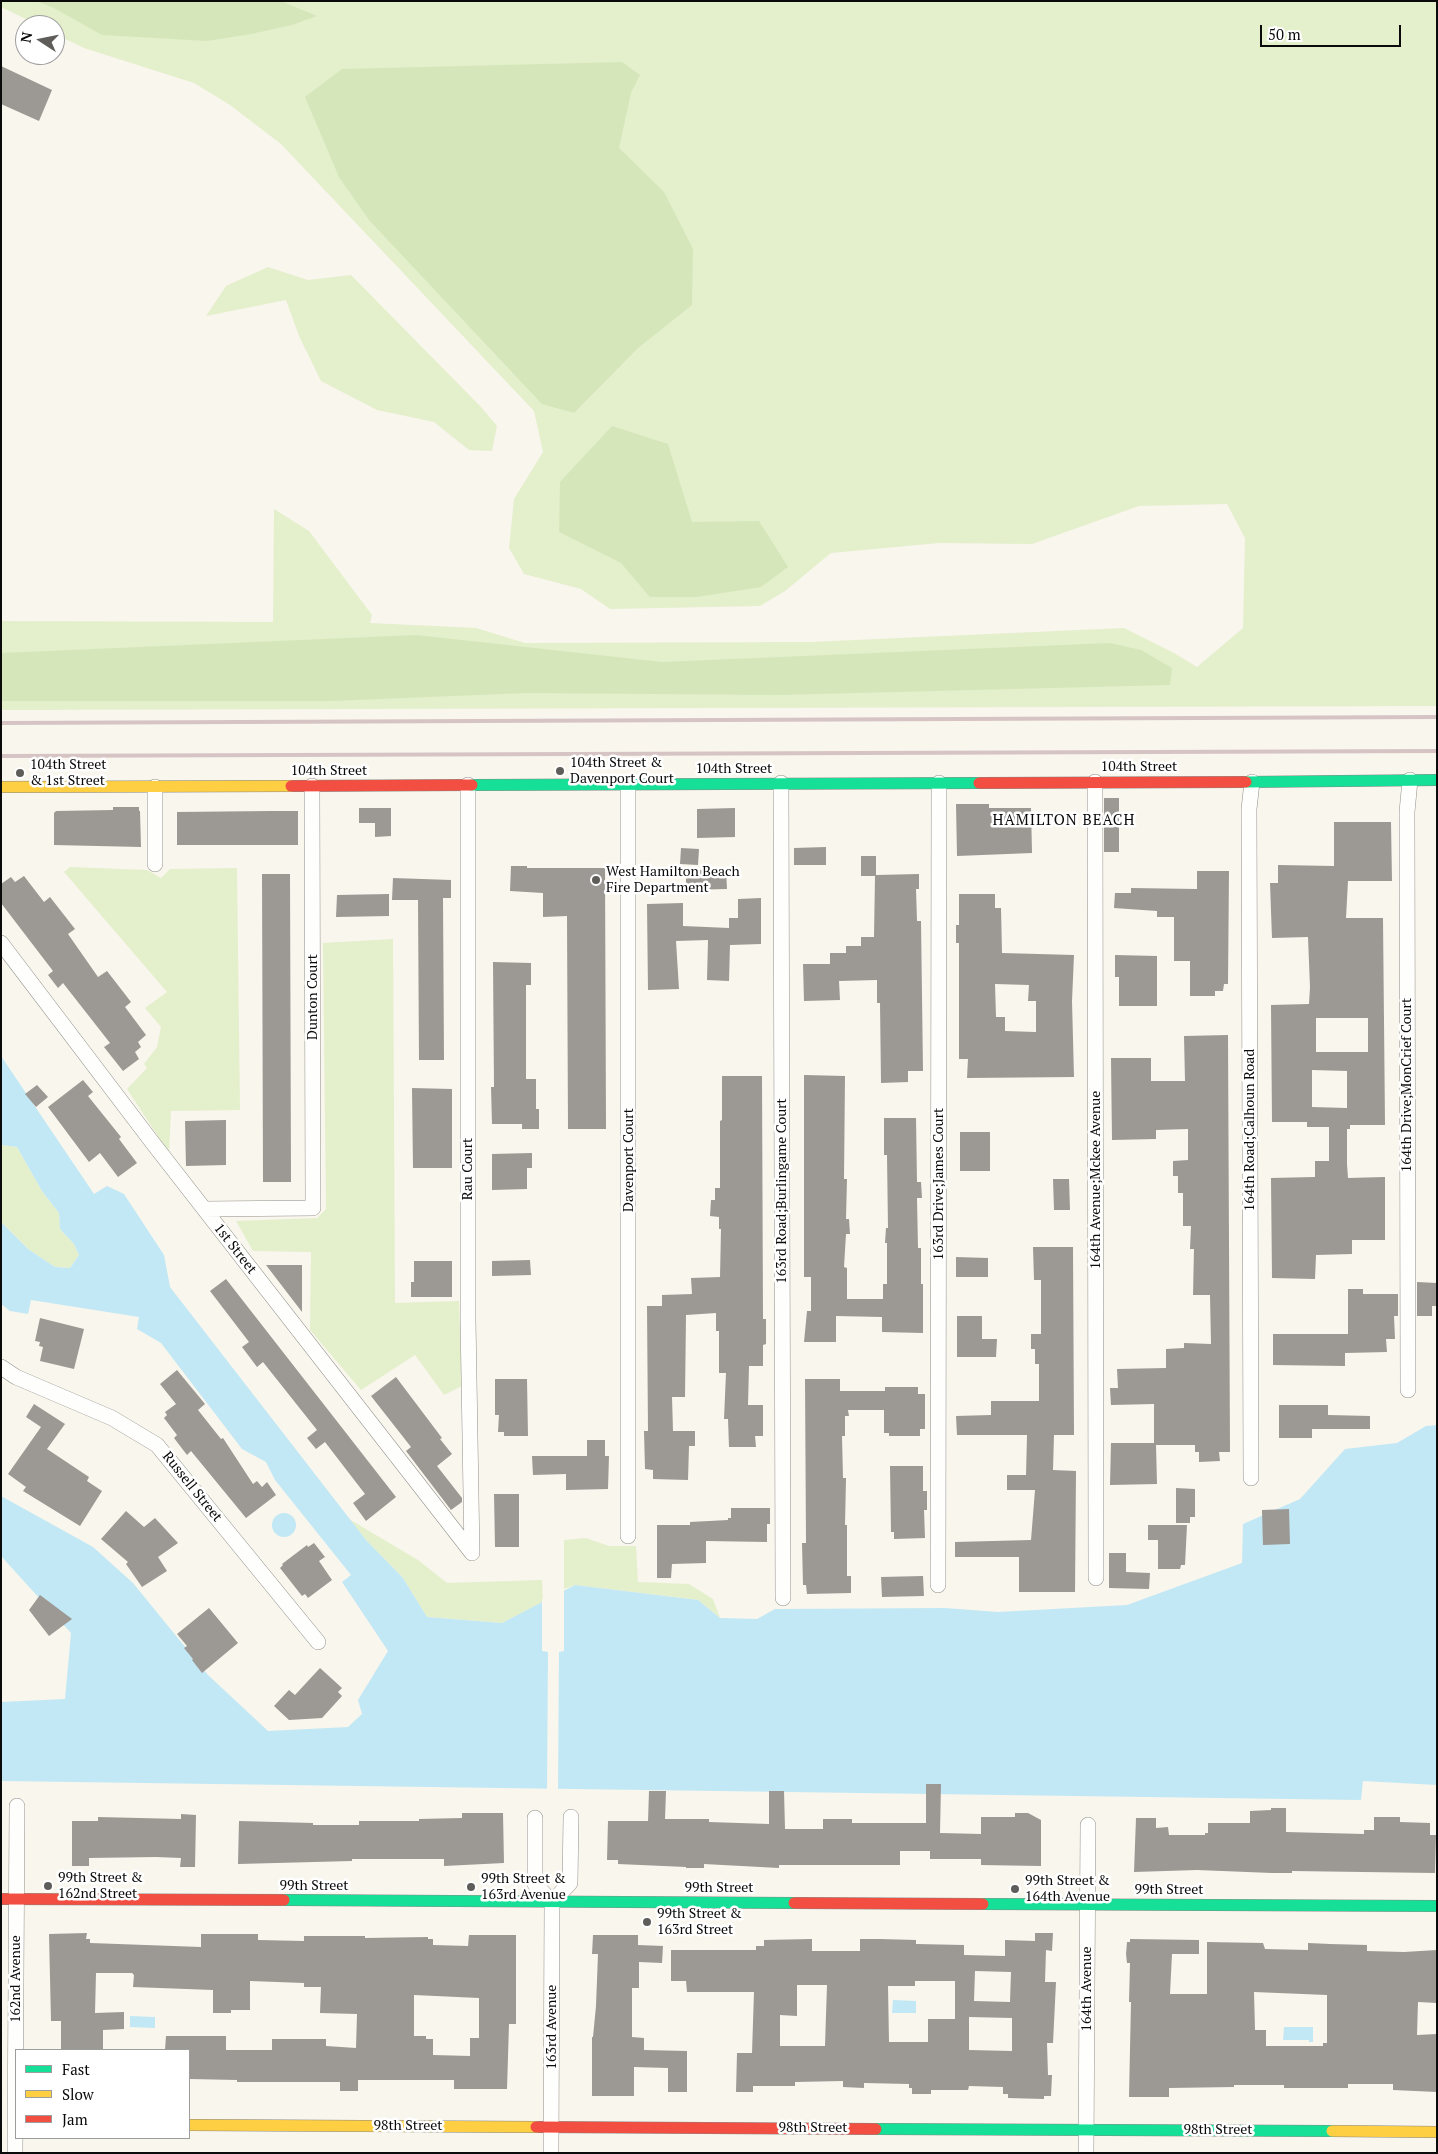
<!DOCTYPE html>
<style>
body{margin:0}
#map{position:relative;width:1438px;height:2154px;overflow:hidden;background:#f9f6ed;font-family:"PT Serif",serif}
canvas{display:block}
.frame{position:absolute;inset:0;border:2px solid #0a0a0a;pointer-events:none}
.legend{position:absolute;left:15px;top:2049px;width:175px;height:90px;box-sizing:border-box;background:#fff;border:1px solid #9d9d9d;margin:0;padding:6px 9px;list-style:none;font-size:15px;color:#0a0a0a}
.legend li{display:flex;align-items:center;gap:10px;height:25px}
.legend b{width:25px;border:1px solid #9d9d9d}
.north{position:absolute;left:15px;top:15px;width:50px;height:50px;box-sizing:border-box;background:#fff;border:1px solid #9d9d9d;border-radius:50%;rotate:281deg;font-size:14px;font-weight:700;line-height:20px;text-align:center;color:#0a0a0a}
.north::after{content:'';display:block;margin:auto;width:18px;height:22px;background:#5e5d59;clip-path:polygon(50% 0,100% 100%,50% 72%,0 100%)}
.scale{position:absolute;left:1260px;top:25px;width:141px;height:22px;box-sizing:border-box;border:2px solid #0a0a0a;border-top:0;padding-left:6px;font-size:15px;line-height:18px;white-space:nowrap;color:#0a0a0a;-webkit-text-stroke:4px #fff;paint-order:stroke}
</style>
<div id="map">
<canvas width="1438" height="2154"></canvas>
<div class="frame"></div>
<ul class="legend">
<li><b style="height:6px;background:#16e098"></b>Fast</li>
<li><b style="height:6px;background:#ffcf43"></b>Slow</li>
<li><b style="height:6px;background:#f24e42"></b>Jam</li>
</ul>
<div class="north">N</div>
<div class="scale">50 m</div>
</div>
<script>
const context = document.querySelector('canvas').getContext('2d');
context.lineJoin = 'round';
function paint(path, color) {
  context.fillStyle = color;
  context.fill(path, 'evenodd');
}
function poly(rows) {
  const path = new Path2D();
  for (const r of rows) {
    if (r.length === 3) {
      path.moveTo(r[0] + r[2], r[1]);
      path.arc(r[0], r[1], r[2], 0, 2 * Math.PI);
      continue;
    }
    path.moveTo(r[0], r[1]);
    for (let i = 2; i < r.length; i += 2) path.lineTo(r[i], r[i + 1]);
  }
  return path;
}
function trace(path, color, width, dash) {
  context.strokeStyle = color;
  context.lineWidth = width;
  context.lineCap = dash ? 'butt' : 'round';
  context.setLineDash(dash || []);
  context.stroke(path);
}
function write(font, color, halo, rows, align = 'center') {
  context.font = font + ' "PT Serif",serif';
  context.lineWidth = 5;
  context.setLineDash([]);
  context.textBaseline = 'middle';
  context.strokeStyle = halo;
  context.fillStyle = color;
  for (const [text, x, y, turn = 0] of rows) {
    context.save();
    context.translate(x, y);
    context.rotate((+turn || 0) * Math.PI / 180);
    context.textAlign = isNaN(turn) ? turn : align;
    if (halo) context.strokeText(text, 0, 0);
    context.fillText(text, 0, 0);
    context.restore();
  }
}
const green = poly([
 [1,1,1437,1,1437,706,1,710,1,621,273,622,274,509,309,531,372,615,370,623,476,628,525,643,810,642,1124,628,1174,653,1197,667,1243,628,1245,538,1227,504,1139,506,1032,544,939,543,831,553,785,591,760,606,610,609,581,589,524,574,509,548,514,499,543,452,534,411,281,144,230,105,194,83,84,48,55,34,55,25,38,25,1,7],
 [268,267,308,280,351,275,481,407,497,426,492,451,469,450,434,422,377,410,321,381,299,336,286,300,206,316,226,286],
 [70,867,147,870,161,878,170,869,237,868,240,1110,171,1111,169,1153,127,1089,147,1068,144,1064,157,1047,161,1027,145,1008,167,992,64,872],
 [393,939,395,1303,459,1301,462,1386,444,1395,415,1355,361,1390,310,1330,311,1252,253,1251,236,1221,317,1218,326,1209,323,943],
 [1,1145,17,1147,42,1191,59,1213,60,1229,74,1244,79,1255,70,1268,55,1267,28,1249,1,1222],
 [349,1519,418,1560,447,1583,542,1580,543,1602,502,1623,427,1617,403,1578,366,1540],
 [586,1538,609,1546,636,1546,638,1582,689,1584,713,1599,720,1618,698,1600,575,1585,564,1589,564,1540]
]);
const forest = poly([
 [36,1,281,1,317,16,292,25,251,34,207,41,102,35,54,8],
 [622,62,640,75,631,93,619,148,664,192,693,249,692,305,638,348,574,413,542,404,369,220,339,177,305,97,342,69],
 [612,426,668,444,692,522,759,521,788,567,761,587,697,597,650,597,621,563,559,532,560,482],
 [416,635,662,662,1110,643,1141,650,1172,668,1170,685,779,695,526,693,332,701,1,701,1,653]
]);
const water = poly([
 [1,1056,94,1194,107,1186,124,1194,164,1255,170,1287,366,1540,403,1578,427,1617,502,1623,575,1585,698,1600,720,1618,757,1619,775,1609,945,1608,998,1612,1127,1605,1242,1563,1243,1524,1300,1499,1345,1449,1397,1443,1426,1426,1437,1425,1437,1785,1363,1781,1361,1800,1,1781,1,1702,65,1699,71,1633,1,1556,1,1496,93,1547,133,1583,208,1675,268,1731,348,1727,362,1714,358,1700,388,1651,342,1582,351,1575,275,1480,266,1462,242,1449,161,1343,137,1329,139,1317,31,1300,28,1314,10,1311,1,1304,1,1222,28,1249,55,1267,70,1268,79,1255,74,1244,60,1229,59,1213,42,1191,17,1147,1,1145],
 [284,1525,12],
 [893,2000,916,2001,916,2013,892,2013],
 [130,2016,155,2017,155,2028,130,2027],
 [1284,2027,1313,2027,1313,2042,1309,2042,1309,2040,1283,2040]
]);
const pier = poly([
 [564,1587,564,1651,559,1652,558,1791,547,1790,548,1652,542,1651,542,1599]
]);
const building = poly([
 [1,66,52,90,39,121,1,104],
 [1104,798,1119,798,1119,852,1104,852],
 [956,804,989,804,989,808,1031,808,1032,853,957,856],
 [113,807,139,807,139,811,140,811,141,847,54,845,54,813,56,811,113,810],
 [359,808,391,808,391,836,375,837,375,823,359,823],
 [735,808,735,837,697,838,697,809],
 [271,811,298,811,298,845,177,845,177,812],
 [1334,822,1391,822,1392,881,1348,881,1346,918,1383,918,1385,1125,1350,1125,1350,1129,1347,1129,1347,1164,1348,1178,1385,1177,1385,1240,1352,1240,1352,1254,1316,1255,1315,1279,1272,1278,1271,1178,1315,1177,1315,1161,1329,1161,1329,1127,1307,1127,1307,1122,1272,1122,1271,1005,1309,1004,1310,987,1308,937,1272,938,1270,883,1278,883,1278,865,1334,866],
 [1316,1018,1368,1018,1368,1052,1316,1052],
 [1312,1070,1347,1071,1347,1108,1312,1107],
 [826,847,826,865,794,865,794,848],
 [681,848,699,849,698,865,680,864],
 [861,856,876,856,876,875,919,874,919,889,916,889,917,921,921,921,923,1071,908,1071,908,1082,881,1083,880,1003,877,1003,877,980,839,981,840,1000,804,1001,803,964,830,964,830,953,846,953,846,946,861,946,861,937,874,937,875,876,861,876],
 [511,866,527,866,527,868,605,868,606,1129,568,1129,567,916,543,917,543,893,510,891],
 [686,870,726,870,727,889,686,890],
 [1197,871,1229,871,1228,984,1224,984,1223,991,1215,991,1215,996,1190,996,1190,961,1174,961,1174,917,1157,917,1157,911,1114,908,1115,893,1131,893,1131,888,1197,889],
 [262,874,290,874,291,1182,263,1182],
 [24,876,44,902,50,897,75,929,68,934,98,977,107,971,131,1002,125,1007,146,1035,138,1042,141,1047,135,1052,139,1059,123,1071,104,1047,110,1043,63,983,58,988,48,975,53,971,1,903,1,884,11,877,15,882],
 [393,878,451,880,451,898,443,898,444,1060,419,1060,418,900,392,900],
 [389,894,389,916,336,917,337,895],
 [959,894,995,894,995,908,1001,908,1002,953,1074,955,1072,1001,1074,1077,967,1078,968,1059,959,1059,959,943,956,943,956,925,959,925],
 [995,984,1029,985,1028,1001,1036,1001,1036,1032,1005,1031,1005,1017,996,1017],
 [761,898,761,944,730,945,729,981,707,980,708,940,676,941,679,989,648,990,647,904,683,903,683,926,729,928,729,918,738,918,738,899],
 [1115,955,1157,956,1157,1006,1119,1006,1119,977,1115,977],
 [493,962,531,963,531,985,526,985,526,1079,536,1079,536,1109,539,1109,539,1129,522,1129,522,1124,492,1124,491,1087,494,1087],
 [1228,1035,1230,1452,1219,1452,1220,1461,1199,1462,1199,1452,1195,1452,1195,1445,1156,1445,1157,1484,1110,1485,1111,1443,1154,1443,1154,1404,1111,1405,1110,1388,1118,1388,1117,1369,1166,1368,1166,1349,1184,1348,1184,1343,1211,1344,1210,1295,1193,1295,1194,1249,1190,1249,1191,1226,1183,1226,1183,1193,1178,1193,1178,1176,1173,1176,1173,1161,1188,1160,1188,1129,1156,1130,1156,1139,1112,1140,1111,1058,1151,1058,1151,1081,1185,1081,1184,1036],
 [804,1075,845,1076,844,1179,847,1179,846,1219,849,1219,850,1234,846,1234,844,1267,847,1268,847,1299,883,1299,883,1284,887,1284,887,1243,885,1243,886,1228,888,1228,887,1155,884,1155,884,1118,916,1118,917,1182,921,1182,922,1198,917,1198,918,1248,921,1248,921,1284,923,1284,923,1333,882,1332,882,1317,836,1316,836,1342,804,1342,807,1311,811,1311,811,1277,804,1277],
 [722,1076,762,1076,763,1319,766,1319,766,1344,763,1345,763,1366,749,1366,748,1405,763,1405,763,1436,755,1436,756,1447,729,1447,728,1419,724,1419,726,1373,719,1373,719,1331,716,1331,716,1313,686,1315,685,1397,672,1397,673,1431,695,1431,695,1446,689,1446,688,1480,653,1479,653,1470,645,1469,644,1431,648,1431,647,1306,662,1306,662,1295,692,1294,691,1278,720,1277,721,1229,719,1229,719,1217,710,1216,711,1200,715,1200,715,1188,720,1188,720,1121,722,1120],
 [83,1080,93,1092,88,1096,121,1137,119,1139,137,1163,118,1177,100,1153,89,1162,48,1107],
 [37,1085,48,1097,36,1107,25,1094],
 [412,1088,452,1089,452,1168,413,1168],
 [226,1120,226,1165,186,1166,185,1121],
 [960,1132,990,1132,990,1171,960,1171],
 [532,1153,532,1168,527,1168,527,1189,492,1190,492,1154],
 [1053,1179,1069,1179,1070,1210,1054,1210],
 [1033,1247,1073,1247,1074,1435,1054,1435,1053,1470,1076,1471,1075,1592,1019,1592,1019,1557,955,1557,955,1542,1031,1540,1035,1490,1007,1490,1007,1475,1026,1475,1027,1435,957,1435,956,1416,991,1415,991,1401,1039,1401,1039,1364,1035,1364,1035,1349,1031,1349,1031,1334,1041,1334,1041,1280,1034,1280],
 [956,1257,988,1258,988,1277,956,1277],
 [530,1260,531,1275,492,1276,492,1261],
 [414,1261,452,1261,452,1297,411,1297,411,1282,414,1282],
 [266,1265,302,1265,302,1312],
 [226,1279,396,1497,366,1521,353,1503,365,1494,325,1442,316,1449,307,1438,317,1430,263,1362,257,1367,242,1347,249,1342,210,1291],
 [1417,1282,1437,1283,1437,1306,1432,1306,1432,1316,1417,1316],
 [1348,1289,1363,1289,1363,1294,1398,1294,1398,1316,1394,1316,1395,1339,1386,1339,1387,1352,1345,1353,1345,1366,1273,1365,1273,1334,1348,1334],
 [957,1316,982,1316,982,1339,997,1339,996,1357,957,1357],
 [40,1318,84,1329,74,1369,40,1361,43,1347,39,1346,40,1342,35,1341],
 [177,1370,205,1404,198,1410,221,1439,223,1438,253,1484,257,1481,262,1487,267,1482,276,1495,246,1518,191,1451,187,1455,174,1438,177,1435,164,1418,167,1415,165,1412,176,1404,160,1384],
 [396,1377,442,1438,440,1439,452,1454,437,1466,462,1498,462,1502,451,1510,406,1451,411,1447,371,1396],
 [495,1379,527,1379,528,1436,504,1436,504,1432,498,1432,499,1415,495,1415],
 [805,1379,840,1379,840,1391,885,1391,885,1387,918,1387,918,1394,925,1394,925,1429,920,1429,920,1436,889,1436,889,1433,884,1433,884,1410,848,1410,849,1416,845,1416,845,1436,842,1436,843,1478,846,1478,845,1525,847,1525,847,1576,851,1576,851,1593,807,1594,806,1585,803,1585,802,1543,806,1543],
 [34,1404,65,1424,47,1449,89,1477,87,1481,102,1491,80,1526,23,1491,26,1487,8,1474,41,1427,26,1417],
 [1279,1405,1328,1405,1328,1415,1370,1416,1370,1429,1312,1429,1312,1438,1279,1438],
 [587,1440,605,1440,605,1456,609,1456,608,1489,566,1490,566,1474,533,1475,532,1456,587,1456],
 [890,1466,923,1466,923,1491,927,1491,927,1510,924,1510,925,1538,894,1539,894,1532,891,1532],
 [1176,1488,1195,1489,1195,1517,1190,1517,1190,1523,1176,1523],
 [494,1494,519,1494,519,1547,495,1547],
 [731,1508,770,1508,770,1524,767,1524,767,1542,706,1541,706,1563,672,1564,671,1578,657,1578,657,1525,690,1525,690,1522,728,1520,728,1518,731,1518],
 [1289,1509,1290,1544,1263,1545,1262,1510],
 [126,1511,144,1527,155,1518,178,1543,158,1557,167,1571,142,1587,126,1564,128,1562,101,1539],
 [1148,1525,1187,1525,1185,1565,1181,1565,1180,1569,1158,1569,1158,1540,1148,1540],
 [314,1543,325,1557,319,1561,332,1580,308,1598,305,1594,302,1596,280,1568,283,1565,282,1564,307,1545,308,1547],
 [1109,1553,1126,1553,1126,1572,1150,1573,1149,1589,1109,1588],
 [923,1576,924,1596,882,1597,881,1577],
 [40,1595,72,1619,49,1636,29,1610],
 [209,1608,238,1643,202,1673,192,1660,193,1659,184,1648,187,1646,177,1634],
 [320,1668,342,1688,338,1692,342,1696,322,1718,289,1720,274,1706,289,1690,295,1695],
 [926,1784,941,1784,940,1833,981,1834,981,1817,1015,1817,1015,1813,1028,1813,1041,1820,1041,1866,981,1865,981,1859,930,1859,930,1851,900,1851,900,1865,779,1865,779,1868,704,1864,704,1868,686,1868,686,1867,618,1864,618,1860,607,1860,608,1821,648,1821,649,1791,666,1791,665,1819,709,1819,709,1822,769,1824,769,1791,784,1791,785,1829,823,1829,823,1819,852,1819,852,1823,926,1823],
 [1271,1808,1286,1808,1286,1832,1364,1834,1364,1830,1374,1830,1374,1817,1400,1817,1400,1822,1430,1823,1430,1835,1436,1835,1435,1873,1292,1871,1292,1873,1272,1873,1197,1870,1134,1872,1136,1818,1156,1818,1156,1828,1168,1827,1169,1835,1205,1835,1205,1833,1208,1833,1208,1823,1250,1823,1250,1811,1271,1810],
 [462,1813,503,1813,504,1863,444,1866,444,1859,352,1859,352,1861,238,1864,239,1821,313,1823,313,1825,359,1825,359,1821,419,1821,419,1819,462,1818],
 [181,1814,196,1815,195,1867,180,1867,181,1858,156,1857,89,1858,89,1866,72,1866,72,1821,98,1821,98,1817,181,1819],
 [87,1933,86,1939,90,1939,90,1943,201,1947,201,1934,258,1934,258,1940,304,1941,304,1936,365,1936,365,1938,428,1937,428,1939,433,1939,433,1945,468,1946,469,1935,516,1935,516,2024,509,2024,507,2089,454,2089,454,2080,358,2080,358,2091,340,2091,340,2082,237,2082,237,2080,189,2079,189,2050,165,2050,166,2036,226,2036,226,2050,272,2050,272,2039,326,2039,326,2046,356,2048,357,2014,320,2013,321,1987,304,1987,304,1983,250,1981,250,2010,231,2010,231,2013,213,2013,213,1990,133,1987,134,1975,132,1973,96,1973,95,2013,124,2012,124,2029,103,2030,103,2050,61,2050,61,2021,51,2021,49,1934],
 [414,1995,479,1998,479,2038,470,2038,470,2056,433,2055,433,2039,426,2039,426,2036,414,2036],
 [1035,1933,1053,1933,1052,1951,1046,1950,1045,1982,1056,1982,1053,2043,1047,2043,1048,2075,1052,2075,1051,2096,1044,2096,1044,2099,1008,2098,1008,2094,1003,2094,1003,2087,969,2086,968,2090,931,2090,931,2094,912,2094,912,2088,909,2088,909,2084,864,2083,864,2088,843,2087,843,2081,795,2082,795,2086,753,2086,753,2092,736,2092,737,2053,752,2053,754,1992,687,1992,686,1981,671,1981,671,1950,756,1950,756,1946,764,1946,764,1940,812,1939,812,1951,860,1951,860,1939,880,1939,916,1940,916,1944,964,1945,964,1955,1005,1956,1005,1940,1035,1941],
 [975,1971,1011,1972,1010,2002,974,2001],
 [915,1981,955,1981,955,2019,928,2019,928,2042,889,2042,888,1986,915,1986],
 [797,1985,827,1985,825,2046,780,2046,780,2015,797,2016],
 [969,2017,1012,2018,1012,2051,969,2050],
 [593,1935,638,1935,638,1945,663,1946,662,1963,639,1962,639,1988,632,1988,632,2037,644,2038,644,2050,687,2051,687,2092,668,2092,668,2068,634,2067,634,2096,592,2096,592,2037,593,2037,596,2006,598,1954,592,1954],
 [1130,1939,1199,1940,1199,1954,1172,1954,1170,1994,1207,1994,1207,1942,1263,1943,1265,1949,1308,1950,1308,1943,1330,1944,1367,1945,1367,1951,1404,1952,1437,1950,1437,2003,1418,2002,1417,2035,1437,2034,1437,2092,1393,2090,1393,2084,1348,2084,1348,2088,1284,2088,1284,2085,1234,2085,1234,2087,1169,2088,1169,2097,1129,2097,1131,2002,1129,2002,1130,1963,1127,1963,1126,1954,1127,1942,1130,1942],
 [1254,1992,1327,1995,1327,2043,1323,2043,1323,2046,1266,2046,1266,2030,1255,2030]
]);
const street = poly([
 [1095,782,1096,1578],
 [781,783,783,1598],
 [628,784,628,1536],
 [468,785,468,1320,472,1553],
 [155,787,155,864],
 [1,943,152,1142,472,1553],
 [204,1209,313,1208,312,786],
 [1,1367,16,1377,112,1418,157,1445,318,1642],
 [1408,1390,1407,812,1410,780],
 [1251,1478,1249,809,1252,782],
 [938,1585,939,783],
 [535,1818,535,1884,552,1902,551,2153],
 [552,1902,570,1883,571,1817],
 [15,2153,17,1806],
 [1086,2153,1088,1825]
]);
const fast = poly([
 [1246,782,1437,780],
 [472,785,979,783],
 [284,1900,794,1903],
 [983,1904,1437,1906],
 [876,2129,1332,2131]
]);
const slow = poly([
 [1,787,291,786],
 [189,2125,536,2127],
 [1332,2131,1437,2132]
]);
const jam = poly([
 [979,783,1246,782],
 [291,786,472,785],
 [1,1899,284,1900],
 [794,1903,983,1904],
 [536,2127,876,2129]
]);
const rail = poly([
 [1,723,1437,717],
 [1,756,1437,751]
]);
const markers = [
 [560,771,5,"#5e5d59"],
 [20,773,5,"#5e5d59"],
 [596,880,5,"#5e5d59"],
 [48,1886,5,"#5e5d59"],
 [471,1887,5,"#5e5d59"],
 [1015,1889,5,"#5e5d59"],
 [647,1922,5,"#5e5d59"]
];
const poiNames = [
 ["104th Street &",570,763],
 ["Davenport Court",570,779],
 ["104th Street",30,765],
 ["& 1st Street",30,781],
 ["West Hamilton Beach",606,872],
 ["Fire Department",606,888],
 ["99th Street &",58,1878],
 ["162nd Street",58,1894],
 ["99th Street &",481,1879],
 ["163rd Avenue",481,1895],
 ["99th Street &",1025,1881],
 ["164th Avenue",1025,1897],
 ["99th Street &",657,1914],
 ["163rd Street",657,1930]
];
const streetNames = [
 ["104th Street",1139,767],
 ["104th Street",734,769],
 ["104th Street",329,771],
 ["Dunton Court",313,997,-90],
 ["164th Drive;MonCrief Court",1407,1085,-90],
 ["164th Road;Calhoun Road",1250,1130,-90],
 ["Davenport Court",629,1160,-90],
 ["Rau Court",468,1169,-90],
 ["164th Avenue;Mckee Avenue",1096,1180,-90],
 ["163rd Drive;James Court",939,1184,-90],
 ["163rd Road;Burlingame Court",782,1191,-90],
 ["1st Street",235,1249,52],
 ["Russell Street",192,1487,51],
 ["99th Street",314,1886],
 ["99th Street",719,1888],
 ["99th Street",1169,1890],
 ["162nd Avenue",16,1979,-90],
 ["164th Avenue",1087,1989,-90],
 ["163rd Avenue",552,2027,-90],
 ["98th Street",408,2126],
 ["98th Street",813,2128],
 ["98th Street",1218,2130]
];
const neighbourhoodNames = [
 ["HAMILTON BEACH",1064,821]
];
paint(green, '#e4efcc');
paint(forest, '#d5e7ba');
paint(water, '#c2e8f5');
paint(pier, '#f9f6ed');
paint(building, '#9c9893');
trace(street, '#92908c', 16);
trace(fast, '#888783', 12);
trace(slow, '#888783', 12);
trace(jam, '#888783', 12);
trace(street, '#fefefc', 15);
trace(fast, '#16e098', 11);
trace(slow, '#ffcf43', 11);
trace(jam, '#f24e42', 11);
trace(rail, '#d6c3c4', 4);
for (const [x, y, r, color] of markers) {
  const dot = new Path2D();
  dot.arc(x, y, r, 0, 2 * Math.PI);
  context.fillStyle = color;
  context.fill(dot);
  trace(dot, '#fff', 2);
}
write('14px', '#0a0a0a', '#fff', poiNames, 'left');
write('14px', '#0a0a0a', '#fff', streetNames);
context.letterSpacing = '1px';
write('15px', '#0a0a0a', '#fff', neighbourhoodNames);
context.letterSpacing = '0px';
</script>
